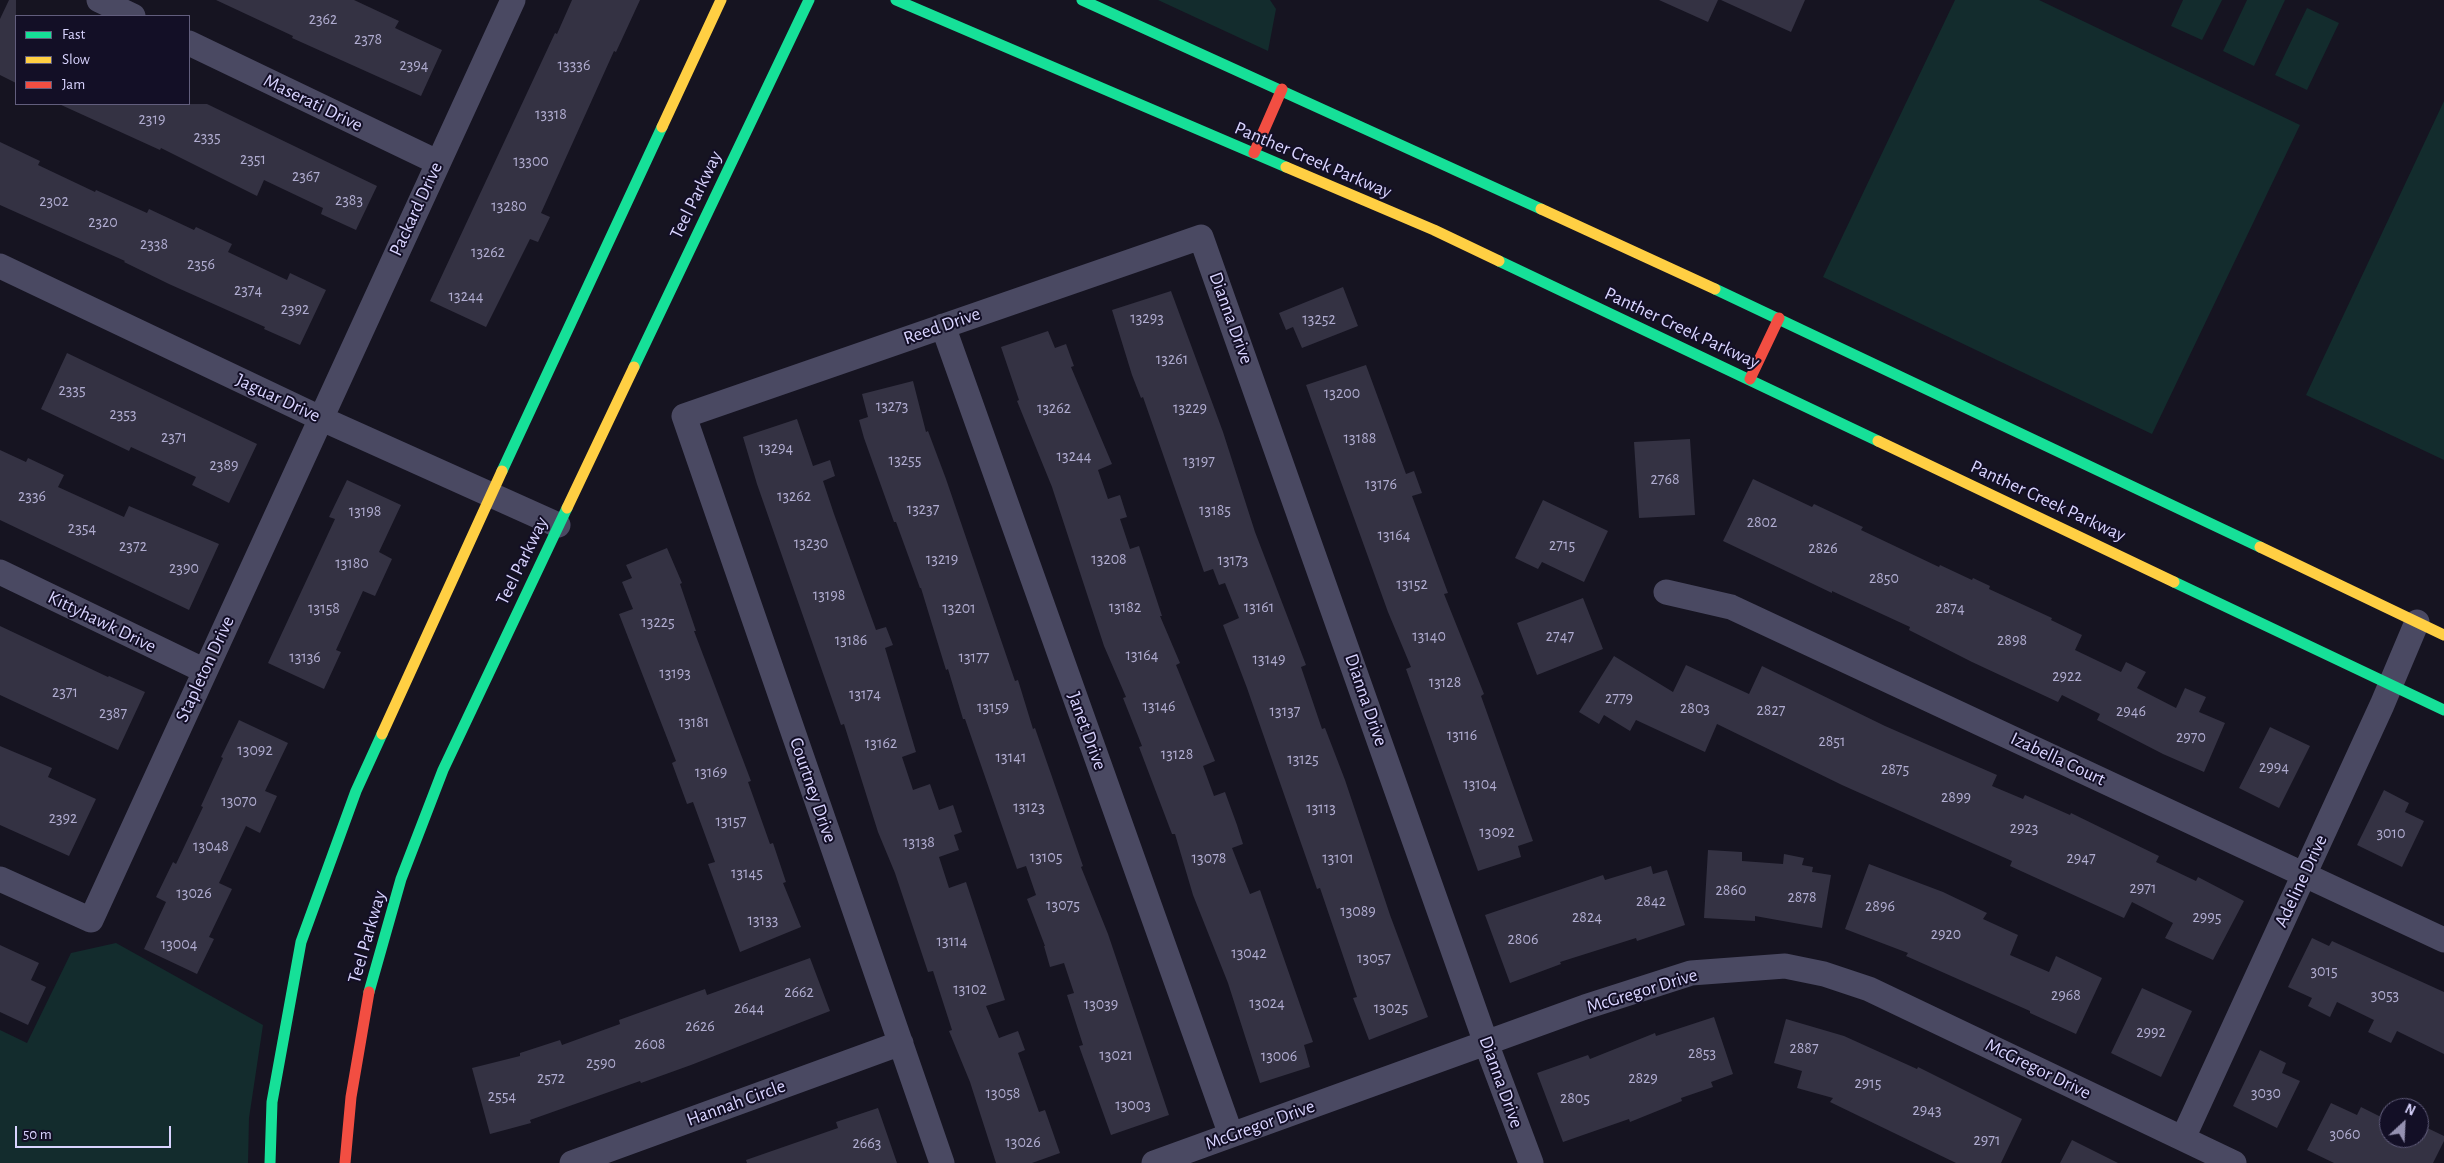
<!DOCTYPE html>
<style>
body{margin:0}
#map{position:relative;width:2444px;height:1163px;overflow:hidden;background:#161421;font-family:"Alegreya Sans",sans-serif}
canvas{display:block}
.legend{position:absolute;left:15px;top:15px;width:175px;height:90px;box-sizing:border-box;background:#130f26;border:1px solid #625e7d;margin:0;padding:6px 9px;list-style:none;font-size:15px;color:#d9d4ff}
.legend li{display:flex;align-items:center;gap:10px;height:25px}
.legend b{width:25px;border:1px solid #625e7d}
.north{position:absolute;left:2379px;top:1098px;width:50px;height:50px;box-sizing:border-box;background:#130f26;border:1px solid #625e7d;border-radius:50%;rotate:25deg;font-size:14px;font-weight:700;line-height:20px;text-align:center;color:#d9d4ff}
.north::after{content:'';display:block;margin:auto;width:18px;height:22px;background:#9591b1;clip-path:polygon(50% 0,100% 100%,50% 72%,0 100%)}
.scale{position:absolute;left:15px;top:1126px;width:156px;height:22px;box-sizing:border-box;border:2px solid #d9d4ff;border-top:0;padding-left:6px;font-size:15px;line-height:18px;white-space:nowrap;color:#d9d4ff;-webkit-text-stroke:4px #130f26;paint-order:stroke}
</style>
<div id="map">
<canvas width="2444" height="1163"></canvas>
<ul class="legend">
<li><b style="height:6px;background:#16e098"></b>Fast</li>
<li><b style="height:6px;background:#ffcf43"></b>Slow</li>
<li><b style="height:6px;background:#f24e42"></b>Jam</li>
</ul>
<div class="north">N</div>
<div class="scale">50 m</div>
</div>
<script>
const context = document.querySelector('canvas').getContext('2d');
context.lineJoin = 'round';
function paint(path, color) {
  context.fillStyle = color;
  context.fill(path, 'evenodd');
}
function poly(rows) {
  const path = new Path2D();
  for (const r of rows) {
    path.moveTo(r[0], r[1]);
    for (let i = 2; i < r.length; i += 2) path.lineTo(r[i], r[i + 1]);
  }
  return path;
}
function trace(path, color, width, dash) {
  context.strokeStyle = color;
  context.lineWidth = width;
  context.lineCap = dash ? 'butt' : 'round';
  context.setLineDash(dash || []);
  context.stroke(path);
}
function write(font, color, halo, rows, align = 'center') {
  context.font = font + ' "Alegreya Sans",sans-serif';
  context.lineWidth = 4;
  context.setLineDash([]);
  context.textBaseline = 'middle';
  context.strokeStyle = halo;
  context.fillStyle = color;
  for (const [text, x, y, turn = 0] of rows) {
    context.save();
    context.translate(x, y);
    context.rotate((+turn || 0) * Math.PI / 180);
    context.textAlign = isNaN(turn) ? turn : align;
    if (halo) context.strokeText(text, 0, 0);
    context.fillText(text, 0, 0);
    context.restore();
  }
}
const green = poly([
 [1158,0,1270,0,1276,9,1268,51],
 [1955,0,2039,0,2300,125,2152,434,1823,277],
 [2183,0,2222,0,2202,40,2171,26],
 [2247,0,2285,0,2254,66,2223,51],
 [2307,8,2339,23,2307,90,2275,75],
 [2444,101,2444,460,2306,395],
 [116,943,263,1025,249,1118,248,1163,0,1163,0,1030,27,1043,71,953]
]);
const building = poly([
 [9,0,16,0,16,83,0,75,0,19],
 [216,0,354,0,399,21,395,28,442,50,421,96,292,38,293,36],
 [572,0,640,0,616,52,614,51,541,213,550,217,538,242,530,239,486,327,430,301,555,33,557,34],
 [1659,0,1718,0,1708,22],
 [1721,0,1805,0,1791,32],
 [59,104,207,104,377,186,356,230,321,214,323,208,264,180,257,196,161,148,160,150],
 [0,142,40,161,38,165,95,192,96,190,147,213,149,209,194,230,196,227,232,244,228,252,287,280,290,273,326,290,300,345,264,329,265,327,169,284,124,262,125,261,0,205],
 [1343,287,1358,326,1302,348,1293,327,1286,330,1279,313],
 [1171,291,1223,432,1255,532,1306,665,1301,667,1322,729,1325,728,1345,780,1390,915,1428,1017,1369,1040,1353,998,1357,997,1320,888,1317,889,1247,688,1223,625,1239,618,1225,583,1219,585,1213,569,1204,572,1143,397,1141,398,1132,375,1112,310],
 [1048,331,1055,348,1066,344,1074,366,1071,367,1112,464,1098,470,1108,499,1120,495,1127,517,1120,519,1130,549,1139,546,1162,616,1160,616,1180,663,1176,665,1215,761,1203,766,1214,796,1225,792,1237,825,1243,844,1232,848,1250,894,1260,890,1313,1042,1304,1045,1310,1067,1260,1083,1228,983,1193,895,1175,834,1172,834,1139,747,1142,746,1123,698,1126,697,1104,646,1052,487,1017,401,1019,400,1001,347],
 [67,353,257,444,229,503,192,485,196,477,131,447,129,451,41,409],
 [1366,365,1406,474,1414,471,1422,493,1412,496,1448,593,1444,594,1484,694,1481,696,1533,841,1518,846,1521,857,1478,871,1406,669,1411,667,1388,612,1306,385],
 [913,381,926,432,928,431,946,479,1015,681,1018,680,1033,729,1035,728,1083,866,1081,867,1108,934,1169,1115,1111,1135,1079,1046,1083,1045,1067,995,1074,993,1064,963,1050,967,1044,946,1045,946,1027,899,1036,895,1026,866,1017,869,965,719,963,719,948,669,946,670,921,588,920,588,896,522,894,522,864,438,859,420,868,417,862,394],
 [797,419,813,466,830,460,835,476,823,481,834,514,876,630,886,627,893,645,885,648,916,752,902,757,913,790,930,784,939,810,953,805,962,832,954,835,959,850,939,857,949,888,966,882,1005,1000,986,1006,999,1038,1018,1031,1025,1050,1018,1053,1039,1112,1045,1110,1060,1153,1032,1163,996,1163,970,1082,949,1031,952,1030,933,971,928,972,895,873,878,832,844,724,841,725,757,484,743,437],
 [1690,439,1695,515,1639,518,1634,442],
 [0,450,26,462,28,458,64,475,58,487,124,517,129,506,219,544,189,610,0,520],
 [1753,479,1812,507,1814,504,1863,527,1861,530,1939,567,1940,565,1972,580,1973,578,1990,586,1989,589,2052,618,2051,620,2082,635,2075,650,2121,672,2126,662,2146,672,2137,688,2176,708,2185,688,2206,697,2199,712,2225,723,2204,772,2163,754,2097,720,2100,714,2062,695,2058,702,1972,662,1909,630,1910,627,1832,591,1832,593,1723,541],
 [347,480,401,505,379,552,392,559,375,596,363,591,336,650,341,652,324,689,268,663,335,519,329,517],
 [1543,500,1608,531,1584,582,1542,562,1538,569,1515,558],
 [667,548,682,583,680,584,696,631,694,631,751,781,748,782,770,844,773,843,786,882,783,883,801,927,740,952,708,864,715,862,693,802,687,804,672,763,676,761,619,614,633,609,622,582,632,578,626,565],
 [1583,598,1603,649,1537,675,1517,623],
 [0,626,108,677,109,676,145,692,118,750,0,695],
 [1614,656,1673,692,1686,665,1749,694,1762,666,1885,726,1997,775,1992,786,2023,799,2025,795,2070,815,2071,813,2159,856,2156,862,2196,881,2198,877,2244,901,2213,960,2165,938,2173,923,2132,902,2124,918,2010,866,2012,861,1842,785,1717,724,1705,752,1636,720,1630,731,1604,715,1599,724,1579,712],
 [239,720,288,743,265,791,277,796,260,833,246,826,219,883,232,889,209,937,214,939,197,974,144,949,166,902,156,897,173,862,176,864,203,807,201,806,223,758,221,757],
 [2270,727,2310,746,2279,808,2239,788],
 [0,746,52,768,48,777,96,799,69,856,0,825],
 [2384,790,2409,803,2405,812,2424,821,2402,867,2357,845],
 [1708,850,1742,852,1742,861,1783,864,1784,854,1804,858,1802,865,1813,867,1812,872,1831,875,1822,928,1755,916,1755,921,1704,918],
 [1869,864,1943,892,1987,913,1983,919,2018,935,2010,955,2049,972,2056,956,2102,978,2076,1034,2030,1013,2030,1011,1906,956,1908,953,1845,929],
 [1651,866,1653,874,1667,870,1685,925,1637,941,1636,938,1560,962,1561,964,1510,983,1485,915,1603,875,1605,880],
 [2312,938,2329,946,2332,941,2444,992,2444,1054,2397,1031,2391,1043,2368,1032,2374,1020,2337,1002,2330,1017,2308,1006,2312,998,2288,987],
 [0,945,39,963,31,980,46,987,28,1025,0,1012],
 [810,958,830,1011,691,1065,641,1083,640,1081,530,1120,531,1123,490,1134,472,1068,520,1056,520,1053,560,1040,562,1045,620,1024,619,1020,705,989,707,995],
 [2142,988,2192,1011,2161,1077,2111,1053],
 [1714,1017,1733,1074,1711,1082,1713,1087,1681,1098,1682,1101,1630,1122,1629,1119,1563,1142,1537,1073,1588,1055,1590,1059,1655,1033,1656,1036],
 [1786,1019,1844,1036,1917,1069,1918,1067,2022,1119,2001,1163,1956,1163,1830,1102,1833,1098,1797,1088,1802,1071,1774,1063],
 [2260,1050,2286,1063,2282,1073,2300,1081,2277,1128,2233,1106],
 [2331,1103,2357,1115,2361,1107,2389,1121,2389,1138,2419,1138,2421,1125,2444,1136,2444,1141,2433,1163,2334,1163,2307,1150],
 [878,1108,897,1163,747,1163,746,1160,838,1128,836,1122],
 [2072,1140,2118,1163,2060,1163]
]);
const street = poly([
 [99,0,133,16],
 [189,43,437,162],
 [0,266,320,418,558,525],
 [943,326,1231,1135],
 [0,572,205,671],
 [1666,592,1731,607,2444,940],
 [0,879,91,920,513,0],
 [2183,1138,2382,705,2417,622],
 [572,1163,901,1043],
 [942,1163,684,416,1201,237,1486,1043,1531,1163],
 [1154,1163,1585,1007,1691,973,1785,966,1824,974,1869,989,2234,1163]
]);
const fast = poly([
 [896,0,1286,167],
 [1082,0,1541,209],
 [1499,261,1878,441],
 [1715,289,2260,547],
 [634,367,809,0],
 [502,471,662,127],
 [2174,582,2444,710],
 [369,992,401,879,443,770,567,508],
 [270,1163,272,1102,301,942,356,791,382,734]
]);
const slow = poly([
 [662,127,721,0],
 [1286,167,1434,230,1499,261],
 [1541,209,1715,289],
 [1878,441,2174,582],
 [567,508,634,367],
 [2260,547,2444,635],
 [382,734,502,471]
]);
const jam = poly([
 [1254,153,1282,89],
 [1750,379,1779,318],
 [345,1163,351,1097,369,992]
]);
const numberNames = [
 ["2362",323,19],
 ["2378",368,39],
 ["2394",414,65],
 ["13336",574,65],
 ["13318",551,114],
 ["2319",152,119],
 ["2335",207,137],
 ["2351",253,159],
 ["13300",531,161],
 ["2367",306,176],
 ["2383",349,200],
 ["2302",54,201],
 ["13280",509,206],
 ["2320",103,222],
 ["2338",154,244],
 ["13262",488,252],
 ["2356",201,264],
 ["2374",248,290],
 ["13244",466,296],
 ["2392",295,309],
 ["13293",1147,318],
 ["13252",1319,319],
 ["13261",1172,359],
 ["2335",72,390],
 ["13200",1342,393],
 ["13273",892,406],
 ["13262",1054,408],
 ["13229",1190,408],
 ["2353",123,414],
 ["2371",174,437],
 ["13188",1360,438],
 ["13294",776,448],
 ["13244",1074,456],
 ["13255",905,460],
 ["13197",1199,461],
 ["2389",224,465],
 ["2768",1665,479],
 ["13176",1381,484],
 ["2336",32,496],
 ["13262",794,496],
 ["13237",923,509],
 ["13185",1215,510],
 ["13198",365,511],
 ["2802",1762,522],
 ["2354",82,528],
 ["13164",1394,535],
 ["13230",811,543],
 ["2715",1562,545],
 ["2372",133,546],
 ["2826",1823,548],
 ["13219",942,559],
 ["13208",1109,559],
 ["13173",1233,560],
 ["13180",352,563],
 ["2390",184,568],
 ["2850",1884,578],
 ["13152",1412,584],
 ["13198",829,595],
 ["13182",1125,607],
 ["13161",1259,607],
 ["13158",324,608],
 ["13201",959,608],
 ["2874",1950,608],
 ["13225",658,622],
 ["13140",1429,636],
 ["2747",1560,636],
 ["13186",851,640],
 ["2898",2012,640],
 ["13164",1142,655],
 ["13136",305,657],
 ["13177",974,657],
 ["13149",1269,659],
 ["13193",675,673],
 ["2922",2067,676],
 ["13128",1445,682],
 ["2371",65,692],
 ["13174",865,694],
 ["2779",1619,698],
 ["13146",1159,706],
 ["13159",993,707],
 ["2803",1695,708],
 ["2827",1771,710],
 ["13137",1285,711],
 ["2946",2131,711],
 ["2387",113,713],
 ["13181",694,722],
 ["13116",1462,735],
 ["2970",2191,737],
 ["2851",1832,741],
 ["13162",881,743],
 ["13092",255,750],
 ["13128",1177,754],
 ["13141",1011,757],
 ["13125",1303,759],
 ["2994",2274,767],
 ["2875",1895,769],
 ["13169",711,772],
 ["13104",1480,784],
 ["2899",1956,797],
 ["13070",239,801],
 ["13123",1029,807],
 ["13113",1321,808],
 ["2392",63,818],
 ["13157",731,821],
 ["2923",2024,828],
 ["13092",1497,832],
 ["3010",2391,833],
 ["13138",919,842],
 ["13048",211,846],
 ["13105",1046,857],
 ["13078",1209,858],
 ["13101",1338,858],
 ["2947",2081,858],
 ["13145",747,873],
 ["2971",2143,888],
 ["2860",1731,890],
 ["13026",194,893],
 ["2878",1802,897],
 ["2842",1651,901],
 ["13075",1063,905],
 ["2896",1880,906],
 ["13089",1358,911],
 ["2824",1587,917],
 ["2995",2207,917],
 ["13133",763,920],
 ["2920",1946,934],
 ["2806",1523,939],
 ["13114",952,941],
 ["13004",179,944],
 ["13042",1249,953],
 ["13057",1374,958],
 ["3015",2324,971],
 ["13102",970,989],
 ["2662",799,992],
 ["2968",2066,995],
 ["3053",2385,995],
 ["13024",1267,1003],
 ["13039",1101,1004],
 ["2644",749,1008],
 ["13025",1391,1008],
 ["2626",700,1026],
 ["2992",2151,1032],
 ["2608",650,1044],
 ["2887",1804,1048],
 ["2853",1702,1053],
 ["13021",1116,1055],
 ["13006",1279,1056],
 ["2590",601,1063],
 ["2572",551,1078],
 ["2829",1643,1078],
 ["2915",1868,1083],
 ["13058",1003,1093],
 ["3030",2266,1093],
 ["2554",502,1096],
 ["2805",1575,1098],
 ["13003",1133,1105],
 ["2943",1927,1110],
 ["3060",2345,1134],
 ["2971",1987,1140],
 ["13026",1023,1142],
 ["2663",867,1143]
];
const streetNames = [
 ["Maserati Drive",313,103,26],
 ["Panther Creek Parkway",1313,160,23],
 ["Teel Parkway",696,195,-64],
 ["Packard Drive",416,209,-65],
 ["Dianna Drive",1231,318,70],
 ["Reed Drive",942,326,-19],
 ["Panther Creek Parkway",1682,328,25],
 ["Jaguar Drive",278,398,25],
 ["Panther Creek Parkway",2048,501,25],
 ["Teel Parkway",522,561,-64],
 ["Kittyhawk Drive",102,622,26],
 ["Stapleton Drive",205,669,-65],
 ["Dianna Drive",1366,700,71],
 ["Janet Drive",1087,731,70],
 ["Izabella Court",2058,759,25],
 ["Courtney Drive",813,790,71],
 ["Adeline Drive",2301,881,-65],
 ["Teel Parkway",367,937,-74],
 ["McGregor Drive",1642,991,-17],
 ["McGregor Drive",2038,1069,26],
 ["Dianna Drive",1501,1082,70],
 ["Hannah Circle",736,1103,-20],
 ["McGregor Drive",1260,1125,-20]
];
paint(green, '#132c2d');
paint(building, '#343243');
trace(street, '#4a4962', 25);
trace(fast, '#16e098', 11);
trace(slow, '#ffcf43', 11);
trace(jam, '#f24e42', 11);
write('16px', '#b0acd0', null, numberNames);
write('19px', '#d9d4ff', '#130f26', streetNames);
</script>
